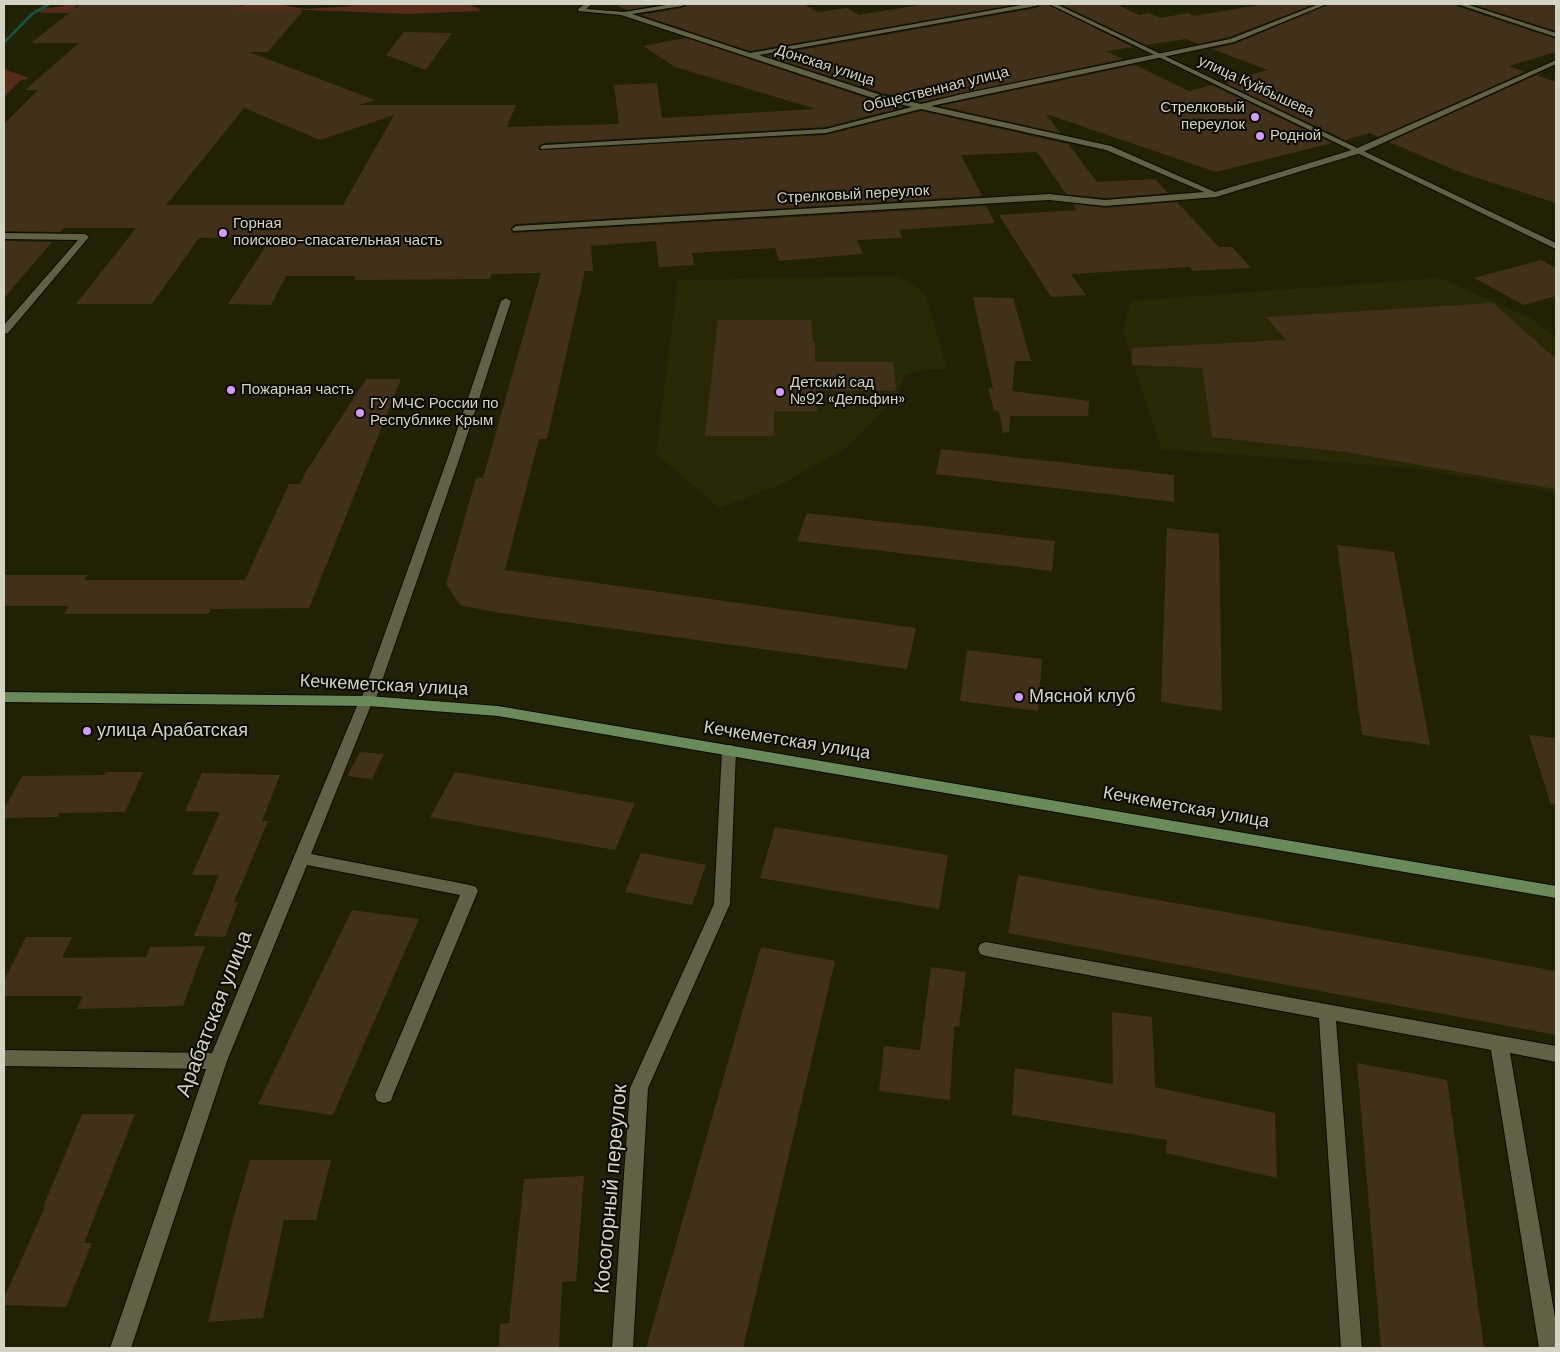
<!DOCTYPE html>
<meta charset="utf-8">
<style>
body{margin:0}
#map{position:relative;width:1560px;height:1352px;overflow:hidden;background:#212106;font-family:"DM Sans",sans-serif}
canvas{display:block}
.frame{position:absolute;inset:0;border:5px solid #d3d4c4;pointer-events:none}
</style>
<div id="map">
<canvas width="1560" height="1352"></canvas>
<div class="frame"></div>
</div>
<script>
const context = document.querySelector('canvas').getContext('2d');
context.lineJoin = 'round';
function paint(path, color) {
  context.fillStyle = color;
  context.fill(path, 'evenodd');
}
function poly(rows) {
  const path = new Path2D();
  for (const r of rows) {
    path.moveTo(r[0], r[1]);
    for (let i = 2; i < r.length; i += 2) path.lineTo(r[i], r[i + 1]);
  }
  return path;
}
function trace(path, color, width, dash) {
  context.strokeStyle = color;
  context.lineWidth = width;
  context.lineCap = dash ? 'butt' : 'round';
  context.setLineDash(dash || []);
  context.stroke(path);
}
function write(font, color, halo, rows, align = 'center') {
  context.font = font + ' "DM Sans",sans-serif';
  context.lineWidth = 4;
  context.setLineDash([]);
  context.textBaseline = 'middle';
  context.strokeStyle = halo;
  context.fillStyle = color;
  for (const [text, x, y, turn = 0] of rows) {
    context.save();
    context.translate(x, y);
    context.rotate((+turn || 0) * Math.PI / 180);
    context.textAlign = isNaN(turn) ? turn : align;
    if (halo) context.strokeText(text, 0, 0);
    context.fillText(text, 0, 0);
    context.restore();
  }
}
const built = poly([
 [898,276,925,293,947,369,930,369,906,374,895,398,849,446,784,483,720,508,656,454,678,280],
 [1440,278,1531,318,1556,338,1556,493,1413,468,1161,449,1123,332,1131,301]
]);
const green = poly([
 [68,4,77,4,75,7,76,10,143,5,144,4,241,4,239,7,247,4,277,4,305,9,355,6,324,4,481,4,470,6,478,8,481,11,408,14,305,10,286,12,43,13,32,10,64,6],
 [4,69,29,78,20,81,4,97]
]);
const stream = poly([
 [47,4,52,4,33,15,4,44,4,41,31,13,47,4]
]);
const building = poly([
 [81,4,240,4,235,10,303,11,268,52,249,52,375,100,359,105,516,105,507,127,619,124,614,85,657,83,662,118,816,109,675,67,643,46,686,38,875,101,904,107,826,127,544,143,538,146,539,150,826,135,921,111,1068,144,1097,182,1155,179,1168,193,1105,198,1066,194,1037,152,961,155,982,196,515,224,510,229,513,233,986,206,995,223,899,230,902,238,857,240,863,254,779,261,775,248,692,253,694,265,659,267,656,241,591,246,593,271,585,271,547,439,539,439,505,570,916,628,907,669,500,613,460,605,446,584,476,478,483,478,541,273,491,274,490,279,354,280,356,276,286,276,271,305,228,304,272,237,199,238,152,304,76,304,136,228,64,228,61,232,4,231,4,124,38,90,25,90,79,43,31,43],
 [244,108,320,140,394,115,343,205,166,205],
 [618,4,662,4,628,10,618,6],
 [687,4,803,4,818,12,847,8,859,15,925,4,1018,4,750,51,641,15,682,8],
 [1041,4,1047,4,1133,47,1106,51,1123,59,921,102,882,93,767,56,1036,8],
 [1060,4,1116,4,1139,15,1149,13,1160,18,1188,13,1194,16,1266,4,1315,4,1229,37,1199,44,1186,39,1146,45],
 [1329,4,1455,4,1456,6,1556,39,1556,52,1509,66,1525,72,1378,137,1370,133,1345,140,1223,82,1268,70,1212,49,1235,44],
 [1471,4,1556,4,1556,31],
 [404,32,452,33,426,70,386,55],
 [1135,65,1189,91,1212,85,1332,143,1216,172,1046,114,1060,133,940,106],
 [1536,75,1556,82,1556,203,1462,173,1389,142],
 [1177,202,1219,247,1232,247,1251,268,1193,271,1190,267,1071,274,1086,295,1051,297,999,215,1077,210,1073,204,1105,208],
 [4,241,52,242,4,298],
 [1541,260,1556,268,1556,296,1524,305,1474,278],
 [973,297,1013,298,1031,361,1015,361,1012,391,1089,401,1088,416,1010,416,1009,432,1003,433,999,412,994,410,988,388,993,389],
 [1493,303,1556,359,1555,489,1346,452,1212,437,1202,368,1132,365,1132,348,1286,340,1266,317],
 [718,320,811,320,813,342,815,342,815,362,893,362,896,391,816,390,817,411,774,411,774,436,705,436],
 [366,379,401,379,309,608,211,609,208,614,64,614,69,606,4,606,4,575,88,575,84,580,245,580,289,484,300,484,307,470],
 [941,449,1174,475,1174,502,936,474],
 [807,513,1055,541,1052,571,797,541],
 [1167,528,1219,534,1222,711,1161,702],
 [1337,545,1394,552,1430,745,1362,735],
 [967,650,1042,659,1038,711,960,701],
 [1529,735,1556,738,1556,804,1551,805],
 [360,752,384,754,372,779,347,776],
 [106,772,143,772,125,812,60,813,58,817,4,818,4,810,22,776,104,775],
 [455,772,635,803,615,850,430,817],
 [202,773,280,775,262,821,268,821,234,902,238,902,225,937,194,936,219,875,192,875,220,812,185,811],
 [775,827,948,855,939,909,760,878],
 [641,853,706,865,692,905,625,892],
 [1018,875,1556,971,1556,1035,1008,933],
 [352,910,419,919,333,1115,258,1104],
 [26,937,72,937,62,958,146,957,150,947,205,946,183,1006,77,1009,83,996,4,996,4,981],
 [761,947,835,961,743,1348,646,1348],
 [931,967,966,972,959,1027,954,1026,950,1100,879,1091,884,1046,920,1050],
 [1112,1012,1152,1017,1155,1087,1275,1113,1277,1178,1166,1153,1167,1140,1012,1115,1015,1068,1113,1084],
 [1357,1063,1447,1080,1484,1348,1381,1348],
 [82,1114,135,1114,84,1243,92,1243,66,1307,4,1305,4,1298,45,1207,43,1207],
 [250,1160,331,1160,316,1220,284,1220,263,1318,208,1322,233,1219],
 [584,1176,576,1281,562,1282,559,1348,499,1348,500,1324,509,1323,524,1179]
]);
const minor = poly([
 [585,4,592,4,586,9,624,12,672,4,685,4,682,6,632,14,750,53,1027,4,1039,4,1036,6,759,55,881,95,921,104,962,94,1230,39,1319,4,1327,4,1234,42,931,106,1111,146,1215,192,1355,149,1554,61,1556,60,1556,64,1361,153,1216,197,1105,206,1049,200,513,231,512,229,516,226,1049,194,1105,200,1204,192,1106,150,921,109,826,133,541,149,540,147,544,145,826,129,912,107,876,99,621,15,578,11,578,9,585,4],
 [1457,4,1466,4,1556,33,1556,37,1457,4],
 [4,233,85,234,89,237,8,333,4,334,4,325,78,240,4,239,4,233],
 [506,298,511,301,459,460,375,701,371,705,311,854,470,885,476,887,478,891,393,1095,391,1101,384,1103,377,1101,375,1095,460,895,307,865,227,1061,131,1348,110,1348,206,1069,4,1066,4,1050,212,1053,359,701,362,697,447,460,501,301,506,298],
 [729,745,734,746,736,750,730,904,648,1088,633,1348,612,1348,630,1088,714,904,722,750,724,746,729,745],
 [986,942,1556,1046,1556,1062,1510,1053,1556,1323,1556,1348,1539,1348,1491,1050,1336,1021,1362,1348,1341,1348,1319,1018,986,956,980,954,978,949,980,944,986,942]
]);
const secondary = poly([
 [1049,4,1056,4,1556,243,1556,249,1049,4]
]);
const primary = poly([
 [4,692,368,696,498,706,1556,886,1556,898,498,716,368,706,4,702,4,692]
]);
const markers = [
 [1255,117,5,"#d39cfc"],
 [1260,136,5,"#d39cfc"],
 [223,233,5,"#d39cfc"],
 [231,390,5,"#d39cfc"],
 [780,392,5,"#d39cfc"],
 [360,413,5,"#d39cfc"],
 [1019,697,5,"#d39cfc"],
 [87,731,5,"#d39cfc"]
];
const farStreetnames = [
 ["Донская улица",825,66,18],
 ["улица Куйбышева",1256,87,25],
 ["Общественная улица",936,90,-14],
 ["Стрелковый переулок",853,195,-3]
];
const farPoinames = [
 ["Стрелковый",1245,108,"right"],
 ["переулок",1245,125,"right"],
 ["Родной",1270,136],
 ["Горная",233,224],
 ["поисково-спасательная часть",233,241],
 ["Детский сад",790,383],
 ["№92 «Дельфин»",790,400],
 ["Пожарная часть",241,390],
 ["ГУ МЧС России по",370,404],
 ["Республике Крым",370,421]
];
const streetNames = [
 ["Кечкеметская улица",384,686,3],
 ["Кечкеметская улица",787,741,9],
 ["Кечкеметская улица",1186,808,10]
];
const poiNames = [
 ["Мясной клуб",1029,697],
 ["улица Арабатская",97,731]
];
const nearStreetnames = [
 ["Арабатская улица",215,1014,-69],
 ["Косогорный переулок",612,1189,-85]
];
paint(built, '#292805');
paint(green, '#562b17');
paint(stream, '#145747');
paint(building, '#41311a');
trace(minor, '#0b0a00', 2);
trace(secondary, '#0b0a00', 2);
trace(primary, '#0b0a00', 2);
paint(minor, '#606145');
paint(secondary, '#606145');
paint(primary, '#6a8a59');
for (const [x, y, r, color] of markers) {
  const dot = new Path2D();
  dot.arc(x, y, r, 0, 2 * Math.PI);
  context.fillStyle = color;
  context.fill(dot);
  trace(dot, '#0a0a02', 2);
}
write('15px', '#d3d4c4', '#0a0a02', farStreetnames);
write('15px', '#d3d4c4', '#0a0a02', farPoinames, 'left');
write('18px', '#d3d4c4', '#0a0a02', streetNames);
write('18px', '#d3d4c4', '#0a0a02', poiNames, 'left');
write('21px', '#d3d4c4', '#0a0a02', nearStreetnames);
</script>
